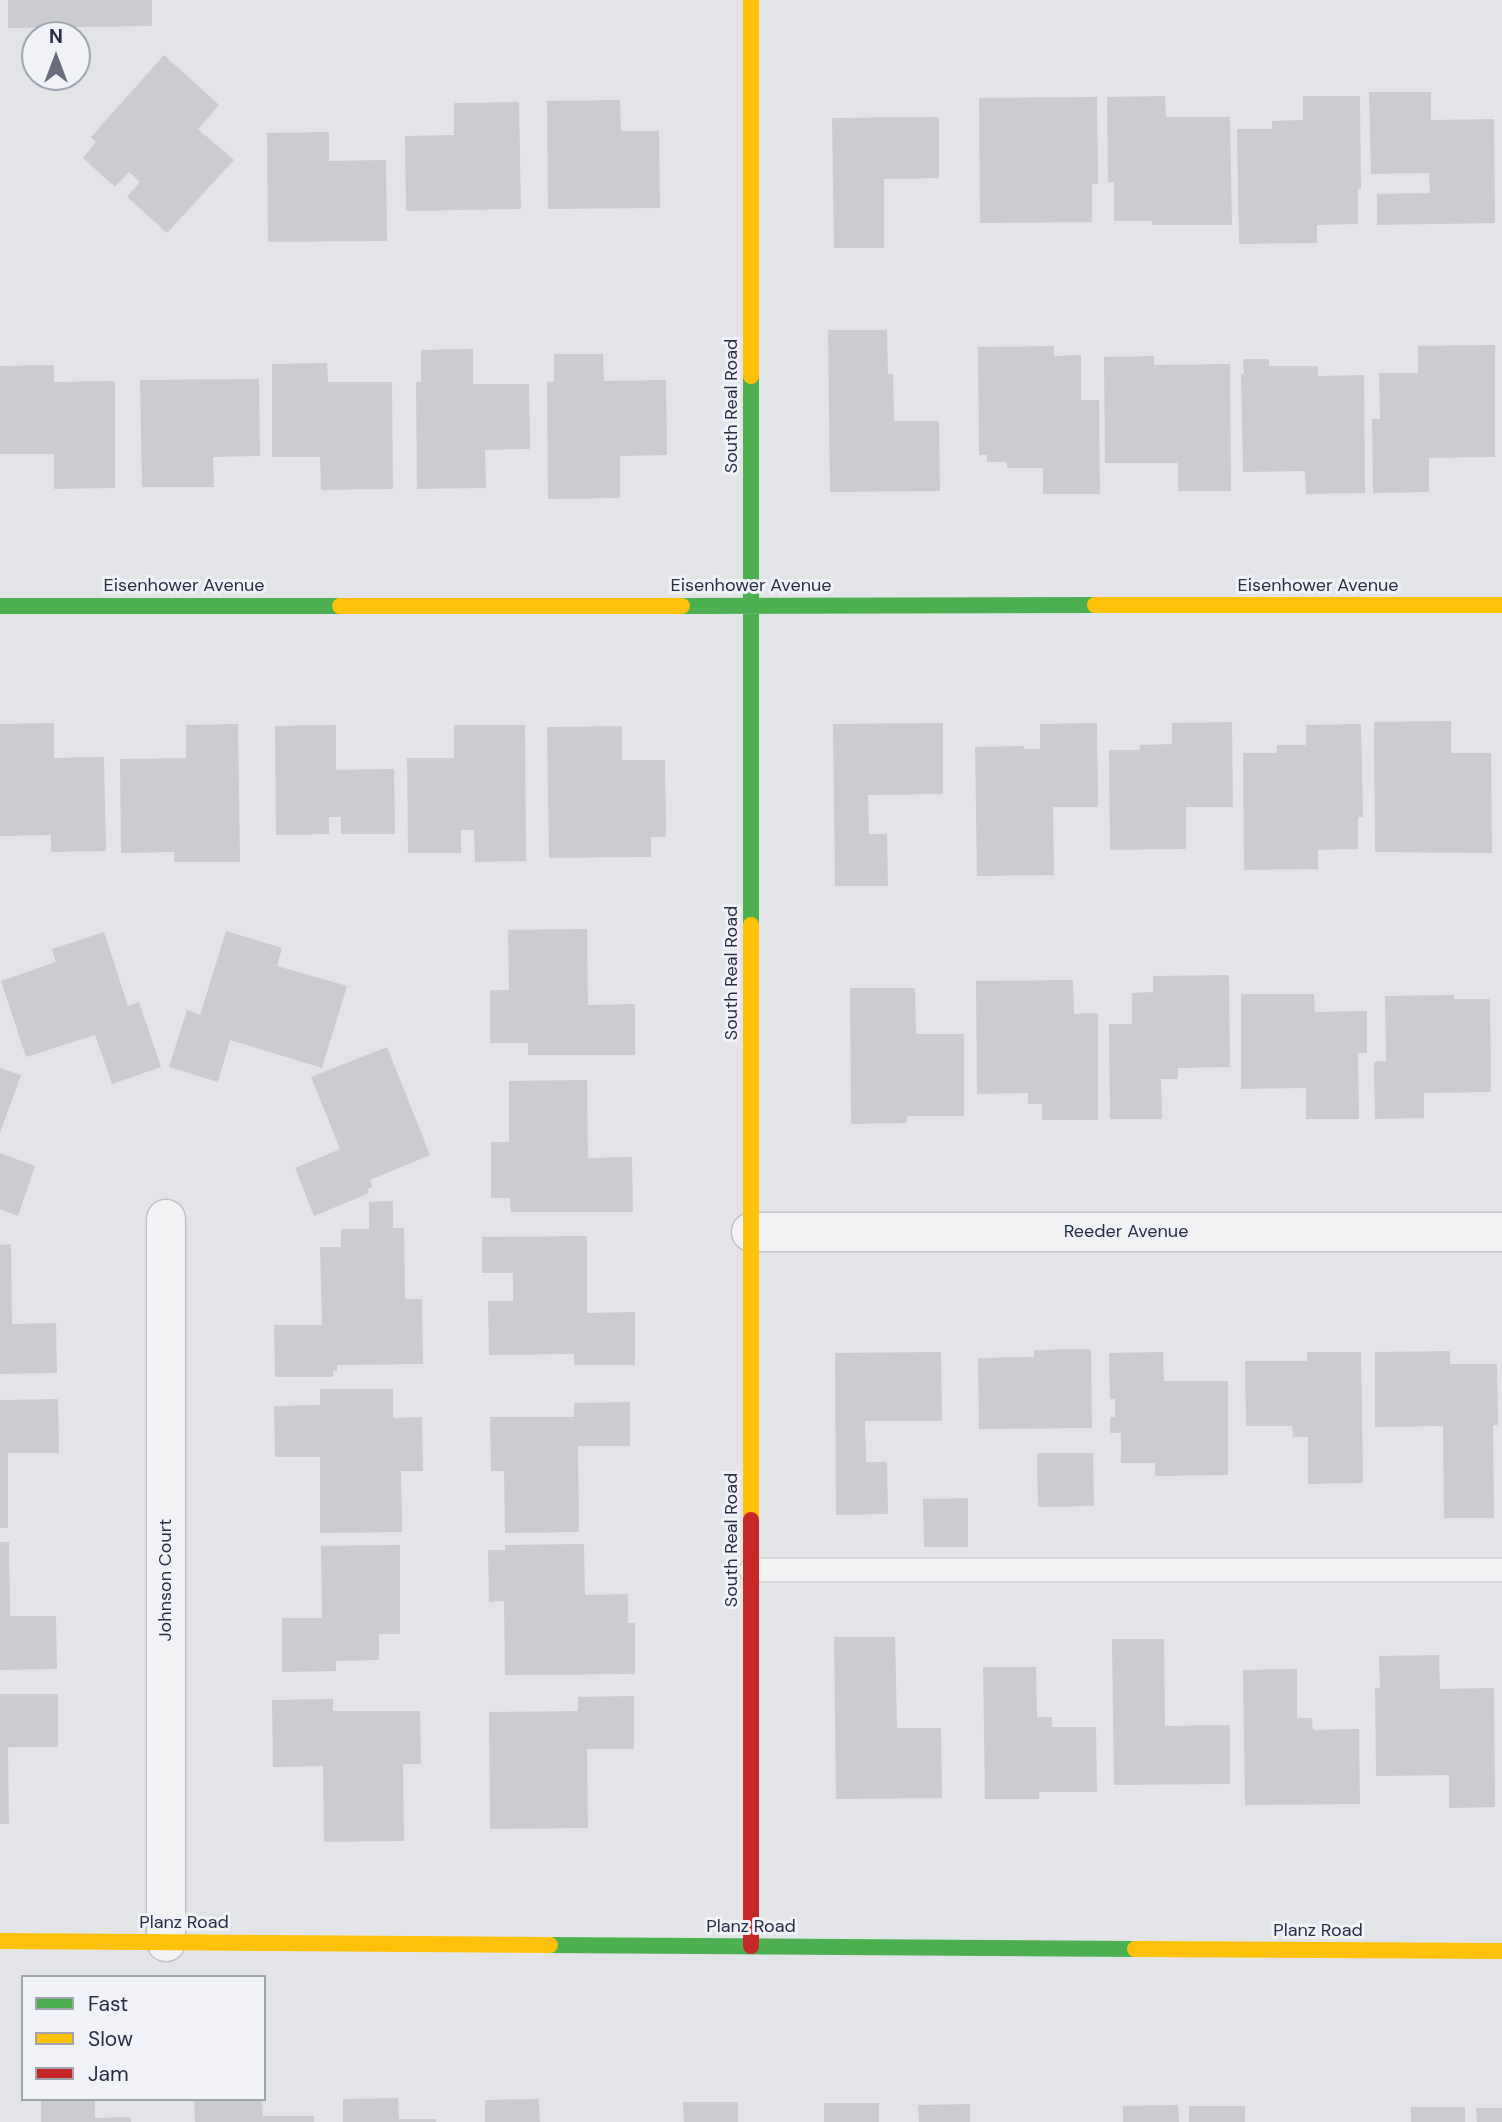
<!DOCTYPE html>
<style>
body{margin:0}
#map{position:relative;width:1502px;height:2122px;overflow:hidden;background:#e2e4e8;font-family:"DM Sans",sans-serif}
canvas{display:block}
.legend{position:absolute;left:21px;top:1975px;width:245px;height:126px;box-sizing:border-box;background:#f0f2f7;border:2px solid #a0a4af;margin:0;padding:9px 12px;list-style:none;font-size:21px;color:#272f43}
.legend li{display:flex;align-items:center;gap:14px;height:35px}
.legend b{width:35px;border:2px solid #a0a4af}
.north{position:absolute;left:21px;top:21px;width:70px;height:70px;box-sizing:border-box;background:#f0f2f7;border:2px solid #a0a4af;border-radius:50%;rotate:0deg;font-size:19px;font-weight:700;line-height:28px;text-align:center;color:#272f43}
.north::after{content:'';display:block;margin:auto;width:24px;height:32px;background:#686e7d;clip-path:polygon(50% 0,100% 100%,50% 72%,0 100%)}
</style>
<div id="map">
<canvas width="1502" height="2122"></canvas>
<ul class="legend">
<li><b style="height:9px;background:#4caf50"></b>Fast</li>
<li><b style="height:9px;background:#ffc107"></b>Slow</li>
<li><b style="height:9px;background:#c62828"></b>Jam</li>
</ul>
<div class="north">N</div>
</div>
<script>
const context = document.querySelector('canvas').getContext('2d');
context.lineJoin = 'round';
function paint(path, color) {
  context.fillStyle = color;
  context.fill(path, 'evenodd');
}
function poly(rows) {
  const path = new Path2D();
  for (const r of rows) {
    path.moveTo(r[0], r[1]);
    for (let i = 2; i < r.length; i += 2) path.lineTo(r[i], r[i + 1]);
  }
  return path;
}
function trace(path, color, width, dash) {
  context.strokeStyle = color;
  context.lineWidth = width;
  context.lineCap = dash ? 'butt' : 'round';
  context.setLineDash(dash || []);
  context.stroke(path);
}
function write(font, color, halo, rows, align = 'center') {
  context.font = font + ' "DM Sans",sans-serif';
  context.lineWidth = 6;
  context.setLineDash([]);
  context.textBaseline = 'middle';
  context.strokeStyle = halo;
  context.fillStyle = color;
  for (const [text, x, y, turn = 0] of rows) {
    context.save();
    context.translate(x, y);
    context.rotate((+turn || 0) * Math.PI / 180);
    context.textAlign = isNaN(turn) ? turn : align;
    if (halo) context.strokeText(text, 0, 0);
    context.fillText(text, 0, 0);
    context.restore();
  }
}
const building = poly([
 [8,0,152,0,152,26,8,28],
 [164,55,219,105,198,129,234,160,167,233,127,197,140,182,129,172,115,187,83,158,96,142,91,137],
 [1369,92,1431,92,1431,120,1494,119,1495,223,1377,225,1377,194,1430,193,1429,173,1371,174],
 [1165,96,1166,117,1230,117,1232,225,1152,225,1152,221,1114,221,1114,182,1108,182,1107,97],
 [1303,96,1360,96,1361,189,1358,189,1358,224,1317,225,1317,243,1239,244,1237,129,1272,129,1272,121,1303,120],
 [1097,97,1098,184,1092,184,1092,222,980,223,979,98],
 [620,100,621,131,659,131,660,208,548,209,547,101],
 [519,102,521,209,406,211,405,136,454,135,454,103],
 [939,117,939,178,884,179,884,248,834,248,832,118],
 [329,132,329,161,386,160,387,241,268,242,267,133],
 [828,330,887,330,888,374,893,374,894,421,939,421,940,491,830,492],
 [1495,345,1495,457,1429,458,1429,492,1373,493,1372,419,1380,419,1379,373,1418,373,1418,346],
 [1054,346,1054,356,1081,355,1081,400,1099,400,1100,494,1043,494,1043,468,1007,468,1007,462,987,462,987,455,979,455,978,347],
 [473,349,473,384,529,384,530,449,485,450,486,488,417,489,416,382,421,382,421,350],
 [554,354,603,354,604,381,666,380,667,455,620,456,620,498,548,499,547,382,554,381],
 [1154,356,1154,365,1230,364,1231,491,1178,491,1178,463,1105,463,1104,357],
 [1243,359,1269,359,1269,366,1318,366,1318,376,1364,375,1365,493,1306,494,1305,471,1243,472,1241,374,1244,374],
 [327,363,328,382,392,382,393,489,321,490,320,457,272,457,272,364],
 [54,365,54,382,115,381,115,488,54,489,54,454,0,454,0,366],
 [259,379,260,456,213,457,214,487,142,487,140,380],
 [1451,721,1451,753,1491,753,1492,853,1375,852,1374,722],
 [1232,722,1233,807,1186,807,1186,849,1110,850,1109,750,1140,750,1140,745,1172,744,1172,723],
 [54,723,54,758,104,757,106,851,51,852,51,835,0,836,0,724],
 [943,723,943,794,868,795,869,834,887,834,888,886,835,886,833,724],
 [1097,723,1098,807,1053,807,1054,875,977,876,975,747,1024,746,1024,749,1040,749,1040,724],
 [238,724,240,862,174,862,174,852,121,853,120,759,186,758,186,725],
 [1361,724,1363,817,1358,817,1358,849,1318,850,1318,869,1244,870,1243,753,1277,753,1277,745,1306,745,1306,725],
 [336,725,336,770,394,769,395,834,341,834,341,817,329,817,329,834,276,835,275,726],
 [454,725,525,725,526,861,475,862,474,830,461,830,461,853,408,853,407,758,454,758],
 [622,726,622,760,665,760,666,837,651,837,651,857,549,858,547,727],
 [587,929,588,1005,635,1004,635,1055,528,1055,528,1043,490,1043,490,990,509,990,508,930],
 [226,931,282,948,277,966,347,986,322,1068,230,1040,218,1082,169,1067,187,1010,200,1015],
 [104,932,128,1006,139,1002,161,1067,112,1084,95,1035,26,1057,1,981,56,962,52,949],
 [1229,975,1230,1067,1178,1068,1178,1079,1161,1079,1162,1119,1110,1119,1109,1024,1132,1024,1132,993,1153,992,1153,976],
 [1073,980,1074,1014,1098,1013,1098,1120,1042,1120,1042,1104,1028,1104,1028,1093,977,1094,976,981],
 [850,988,915,988,916,1034,964,1034,964,1116,907,1116,907,1123,851,1124],
 [1241,994,1314,994,1315,1012,1367,1011,1367,1053,1358,1053,1359,1119,1306,1119,1306,1088,1241,1089],
 [1454,995,1454,999,1490,999,1491,1092,1424,1093,1424,1118,1375,1119,1374,1062,1386,1061,1385,996],
 [387,1047,430,1155,370,1180,372,1187,367,1189,369,1193,314,1216,295,1168,340,1149,311,1077],
 [0,1068,21,1075,0,1133],
 [587,1080,588,1158,632,1157,633,1212,511,1212,510,1198,491,1198,491,1142,509,1142,509,1081],
 [0,1153,35,1166,18,1216,0,1209],
 [393,1201,393,1228,404,1228,405,1299,422,1299,423,1364,337,1365,337,1371,333,1371,333,1377,275,1377,274,1325,322,1325,320,1247,341,1247,341,1229,369,1229,369,1202],
 [587,1236,587,1313,635,1312,635,1365,574,1365,574,1354,489,1355,488,1301,513,1301,513,1273,482,1273,482,1237],
 [11,1244,12,1324,56,1323,57,1373,0,1374,0,1245],
 [1091,1349,1092,1428,979,1429,978,1358,1034,1357,1034,1350],
 [1450,1351,1450,1364,1497,1364,1498,1425,1493,1425,1494,1518,1444,1518,1443,1426,1375,1427,1375,1352],
 [941,1352,942,1421,865,1421,866,1462,887,1462,888,1514,836,1515,835,1353],
 [1163,1352,1164,1381,1228,1381,1228,1475,1155,1476,1155,1463,1121,1463,1121,1433,1110,1433,1110,1417,1115,1417,1115,1399,1110,1399,1109,1353],
 [1307,1352,1361,1352,1363,1483,1308,1484,1308,1437,1293,1437,1292,1426,1246,1426,1245,1361,1307,1361],
 [320,1389,393,1389,393,1418,422,1417,423,1471,401,1471,402,1532,320,1533,320,1457,275,1457,274,1406,320,1405],
 [58,1399,59,1453,8,1453,8,1528,0,1528,0,1400],
 [630,1402,630,1446,578,1446,579,1532,505,1533,504,1471,491,1471,490,1417,574,1417,574,1403],
 [1037,1453,1093,1453,1094,1506,1038,1507],
 [968,1498,968,1547,924,1547,923,1499],
 [0,1542,9,1542,10,1616,56,1616,57,1669,0,1670],
 [584,1544,585,1595,628,1594,628,1623,635,1623,635,1674,505,1675,504,1601,489,1602,488,1550,505,1550,505,1545],
 [400,1545,400,1634,379,1634,379,1660,336,1661,336,1671,282,1672,282,1618,322,1618,321,1546],
 [834,1637,895,1637,897,1728,941,1728,942,1798,836,1799],
 [1112,1639,1164,1639,1165,1726,1230,1725,1230,1784,1114,1785],
 [1439,1655,1440,1689,1494,1688,1495,1807,1449,1808,1449,1775,1376,1776,1375,1688,1380,1688,1379,1656],
 [983,1667,1036,1667,1037,1717,1052,1717,1052,1727,1096,1727,1097,1792,1039,1792,1039,1799,985,1799],
 [1297,1669,1297,1718,1312,1718,1313,1730,1359,1729,1360,1804,1245,1805,1243,1670],
 [0,1694,58,1694,58,1747,8,1747,9,1824,0,1824],
 [634,1696,634,1749,587,1749,588,1828,490,1829,489,1712,578,1711,578,1697],
 [333,1699,333,1711,420,1711,421,1764,403,1764,404,1841,324,1842,323,1766,273,1767,272,1700],
 [398,2098,399,2119,436,2119,436,2122,343,2122,343,2099],
 [41,2099,95,2099,95,2118,131,2117,131,2122,41,2122],
 [194,2099,262,2099,263,2116,314,2116,314,2122,195,2122],
 [539,2099,540,2122,485,2122,485,2100],
 [683,2102,738,2102,738,2122,684,2122],
 [824,2103,879,2103,879,2122,824,2122],
 [970,2104,970,2122,919,2122,918,2105],
 [1178,2105,1179,2122,1123,2122,1123,2106],
 [1189,2106,1245,2106,1245,2122,1189,2122],
 [1411,2107,1465,2107,1465,2122,1411,2122],
 [1476,2108,1502,2108,1502,2122,1477,2122]
]);
const lane = poly([
 [751,1570,1502,1570]
]);
const street = poly([
 [166,1219,166,1942],
 [751,1232,1502,1232]
]);
const fast = poly([
 [751,376,751,925],
 [0,606,340,606],
 [682,606,1095,605],
 [550,1945,1135,1949]
]);
const slow = poly([
 [751,0,751,376],
 [1095,605,1502,605],
 [340,606,682,606],
 [751,925,751,1520],
 [0,1941,550,1945],
 [1135,1949,1502,1951]
]);
const jam = poly([
 [751,1520,751,1946]
]);
const streetNames = [
 ["South Real Road",732,406,-90],
 ["Eisenhower Avenue",184,586],
 ["Eisenhower Avenue",751,586],
 ["Eisenhower Avenue",1318,586],
 ["South Real Road",732,973,-90],
 ["Reeder Avenue",1126,1232],
 ["South Real Road",732,1540,-90],
 ["Johnson Court",166,1580,-90],
 ["Planz Road",184,1923],
 ["Planz Road",751,1927],
 ["Planz Road",1318,1931]
];
paint(building, '#cbccd0');
trace(lane, '#c0c2c6', 25);
trace(street, '#c0c2c6', 41);
trace(lane, '#f2f2f4', 23);
trace(street, '#f2f2f4', 38);
trace(fast, '#4caf50', 16);
trace(slow, '#ffc107', 16);
trace(jam, '#c62828', 16);
write('18px', '#272f43', '#f0f2f7', streetNames);
</script>
